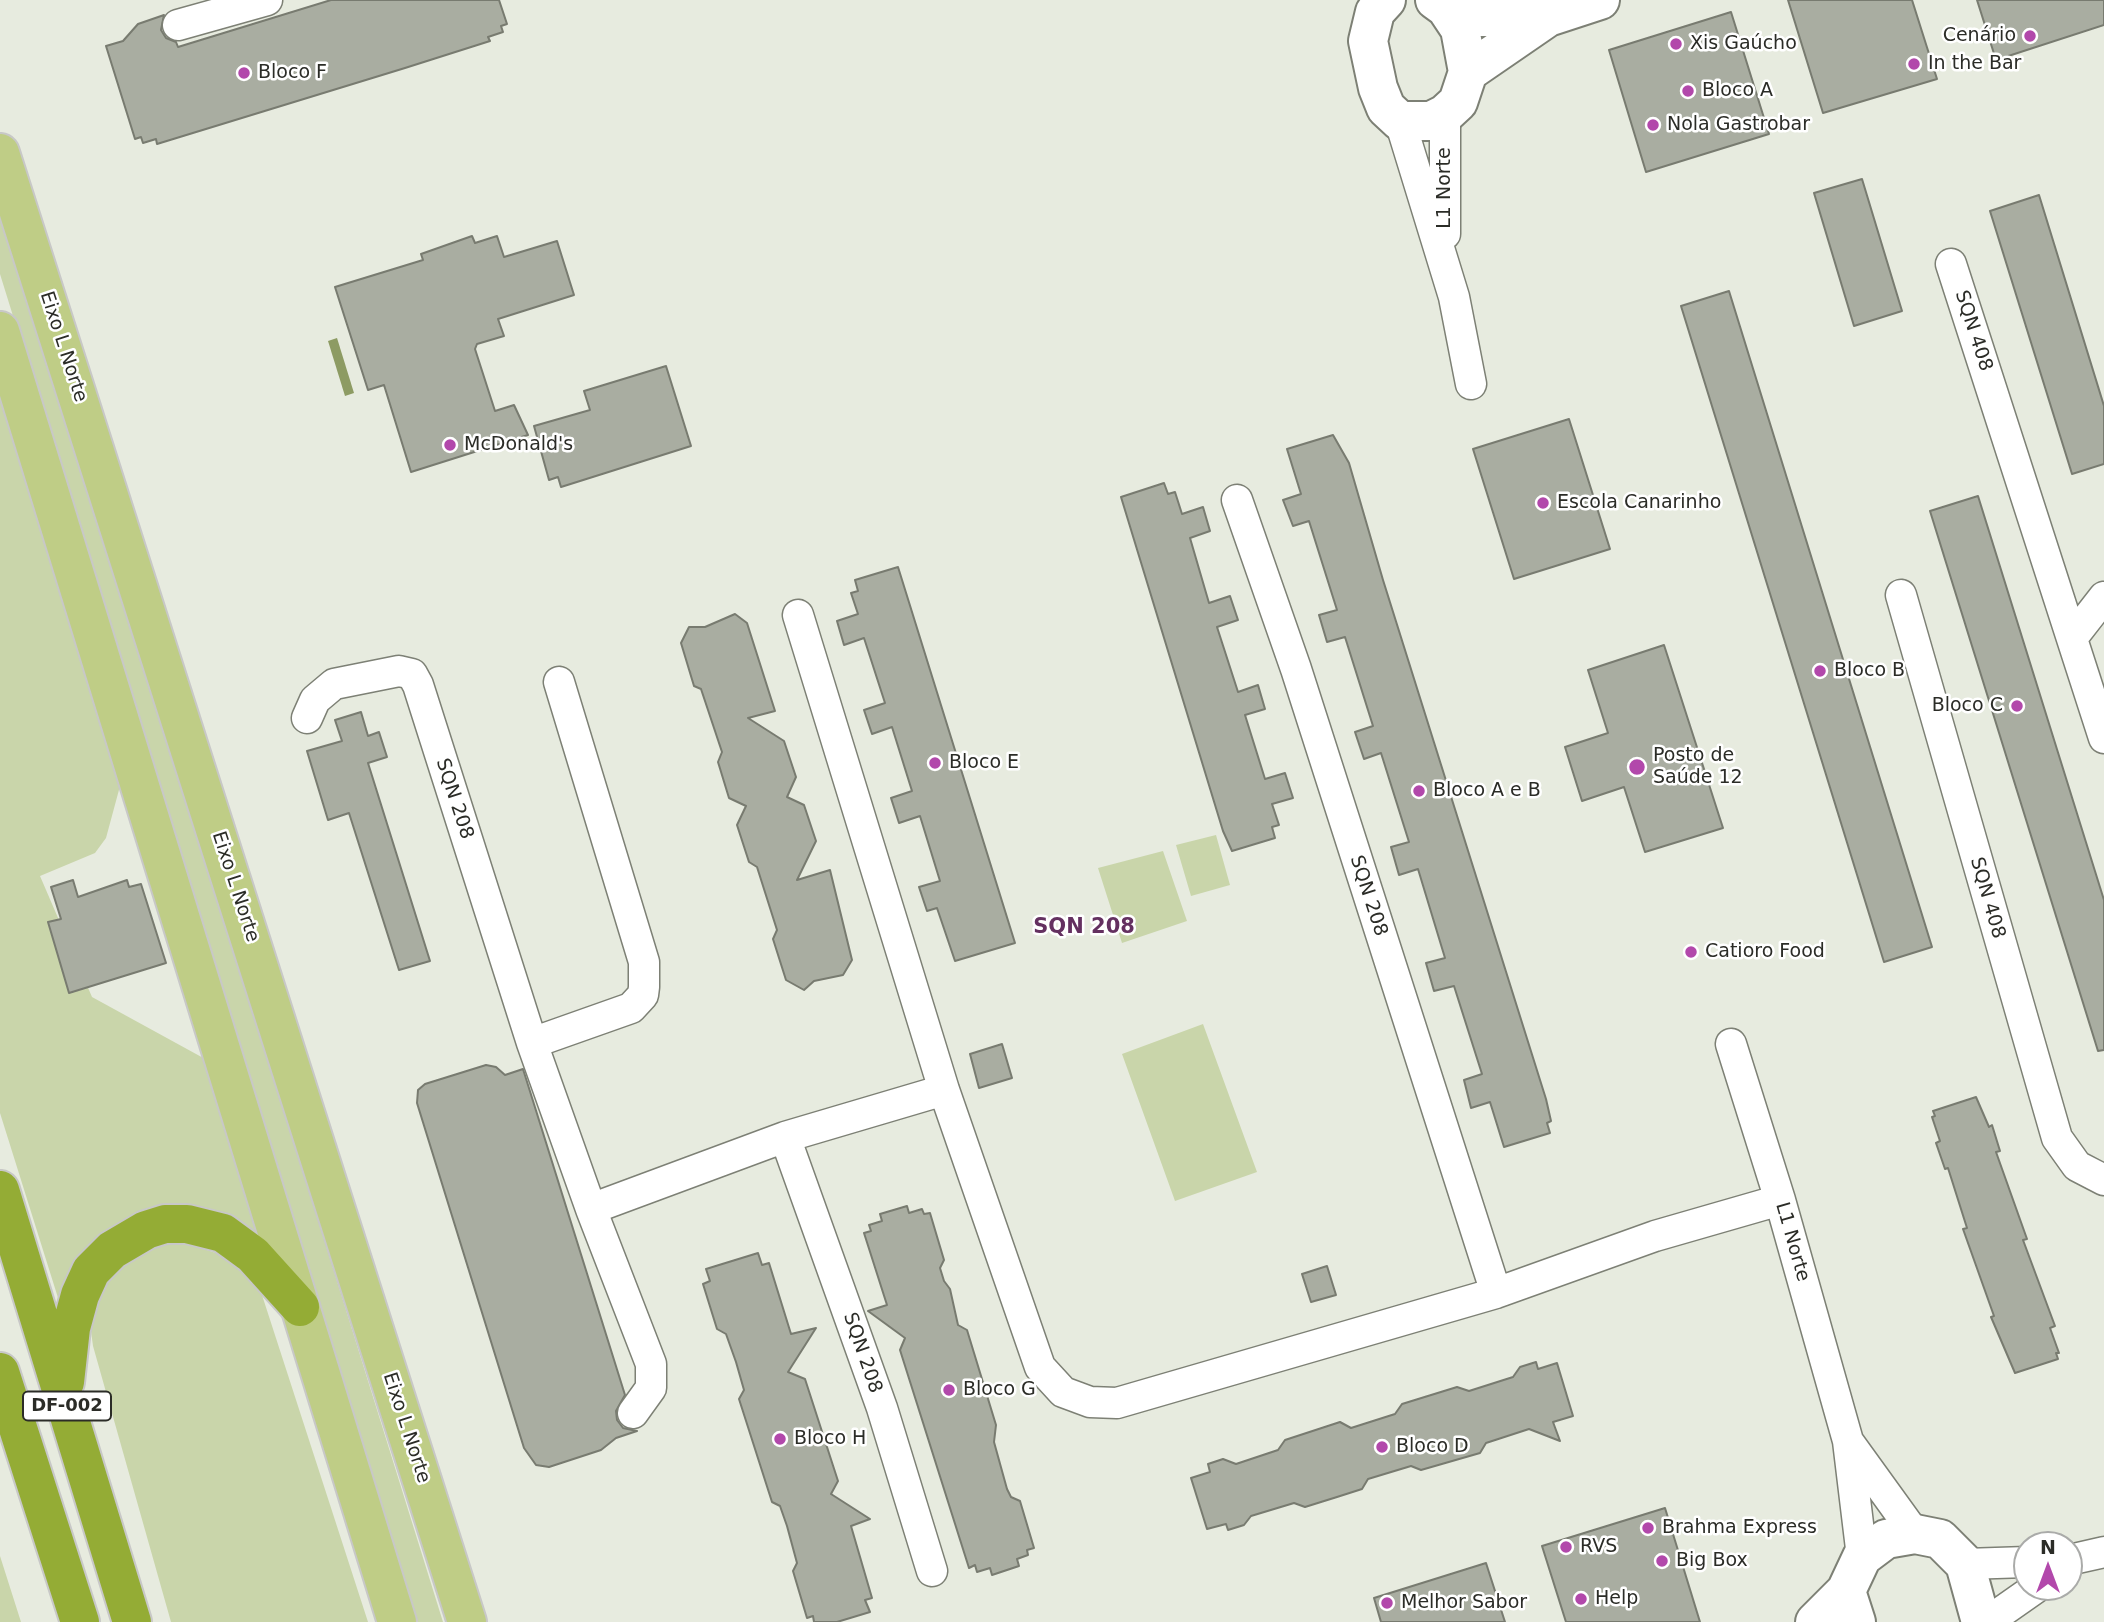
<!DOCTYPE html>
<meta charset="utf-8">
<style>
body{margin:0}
#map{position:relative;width:2104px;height:1622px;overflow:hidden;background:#e7ebdf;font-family:"DejaVu Sans",sans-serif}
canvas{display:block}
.north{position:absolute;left:2013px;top:1531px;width:70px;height:70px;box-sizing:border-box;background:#fff;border:2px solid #aaaba9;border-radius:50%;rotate:0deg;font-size:19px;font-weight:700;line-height:28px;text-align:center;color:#2b2c27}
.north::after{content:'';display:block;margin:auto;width:24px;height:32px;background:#b248ab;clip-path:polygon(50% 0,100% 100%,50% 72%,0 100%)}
</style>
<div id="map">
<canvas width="2104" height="1622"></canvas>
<div class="north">N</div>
</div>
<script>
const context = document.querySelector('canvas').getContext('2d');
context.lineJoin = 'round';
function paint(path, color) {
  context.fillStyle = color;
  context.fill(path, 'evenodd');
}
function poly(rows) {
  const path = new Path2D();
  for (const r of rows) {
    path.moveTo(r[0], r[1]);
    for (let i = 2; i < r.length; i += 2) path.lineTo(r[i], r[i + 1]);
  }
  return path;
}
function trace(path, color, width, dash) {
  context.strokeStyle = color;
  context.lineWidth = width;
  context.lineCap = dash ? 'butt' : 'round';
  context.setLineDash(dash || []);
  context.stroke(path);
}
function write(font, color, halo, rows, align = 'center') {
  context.font = font + ' "DejaVu Sans",sans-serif';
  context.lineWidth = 5;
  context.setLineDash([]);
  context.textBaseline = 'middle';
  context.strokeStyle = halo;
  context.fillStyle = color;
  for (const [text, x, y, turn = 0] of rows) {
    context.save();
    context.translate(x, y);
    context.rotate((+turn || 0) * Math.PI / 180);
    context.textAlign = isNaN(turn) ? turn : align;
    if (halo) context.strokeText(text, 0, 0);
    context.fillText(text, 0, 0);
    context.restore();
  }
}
const green = poly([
 [0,197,443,1622,418,1622,0,274],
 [0,383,123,775,106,838,95,853,40,876,92,997,207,1060,266,1242,129,1218,87,1247,70,1268,59,1301,0,1113],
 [1216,835,1230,885,1191,896,1176,845],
 [1163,851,1187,921,1122,943,1098,868],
 [1203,1024,1257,1172,1175,1201,1122,1054],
 [183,1242,228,1257,262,1295,368,1622,171,1622,93,1346,90,1324,92,1306,116,1268,155,1247],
 [0,1556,21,1622,0,1622]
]);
const water = poly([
 [337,338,354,393,345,396,328,341]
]);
const building = poly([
 [331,0,499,0,507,24,501,26,503,32,488,37,490,41,405,68,157,144,156,139,143,143,141,137,135,139,106,46,123,41,138,24,164,15,161,30,166,38,176,42,178,47,331,0],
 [1788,0,1912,0,1937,79,1823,113,1788,0],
 [1977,0,2104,0,2104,25,1996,60,1977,0],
 [1731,12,1769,134,1646,172,1609,50,1731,12],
 [1862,179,1902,311,1854,326,1814,193,1862,179],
 [2039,195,2104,406,2104,464,2072,474,1990,211,2039,195],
 [472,236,475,243,497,236,504,257,557,241,574,295,498,319,504,336,477,344,475,349,495,411,514,405,528,435,411,472,384,385,368,390,335,287,423,260,421,254,472,236],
 [1729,291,1932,947,1884,962,1681,306,1729,291],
 [666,366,691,446,561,487,558,477,549,480,534,426,590,410,584,391,666,366],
 [1569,419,1610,549,1514,579,1473,449,1569,419],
 [1333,435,1349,463,1383,580,1546,1099,1551,1121,1547,1123,1550,1133,1504,1147,1490,1102,1471,1108,1464,1080,1482,1074,1454,986,1434,991,1426,963,1445,958,1418,869,1399,875,1391,847,1409,842,1381,753,1364,759,1355,732,1373,726,1345,637,1327,642,1319,615,1337,610,1309,521,1293,526,1283,500,1301,494,1287,449,1333,435],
 [1164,483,1168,494,1175,492,1182,514,1203,507,1210,531,1190,538,1209,603,1230,596,1238,620,1217,627,1238,692,1258,685,1265,709,1245,715,1265,779,1285,773,1293,798,1272,804,1279,825,1272,827,1275,838,1232,851,1223,831,1121,497,1164,483],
 [1978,496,2104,900,2104,1050,2098,1051,1930,511,1978,496],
 [898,567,1015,943,955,961,937,908,927,911,919,887,940,881,920,816,899,823,891,798,912,791,892,727,872,734,864,710,885,703,864,638,844,645,837,621,858,614,851,593,858,591,855,580,898,567],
 [735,614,747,623,775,711,748,718,784,741,796,777,787,797,804,805,816,841,797,880,830,870,852,960,843,975,814,981,804,990,786,980,773,939,777,930,757,867,749,862,737,825,746,806,729,798,718,762,722,752,701,689,694,686,681,643,689,627,705,627,735,614],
 [1664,645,1723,828,1645,852,1624,787,1582,801,1565,747,1608,733,1588,670,1664,645],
 [361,712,368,736,379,732,387,757,368,763,430,961,399,970,349,813,328,820,307,751,342,741,335,720,361,712],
 [73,880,78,897,127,880,129,887,141,884,166,963,69,993,48,922,61,919,51,887,73,880],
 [1002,1044,1012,1078,979,1088,970,1054,1002,1044],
 [486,1065,496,1067,505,1075,523,1069,625,1395,616,1411,617,1420,623,1428,637,1431,616,1438,601,1450,549,1467,536,1465,524,1448,417,1103,418,1090,425,1084,486,1065],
 [1976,1097,1989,1127,1992,1125,2000,1151,1996,1152,2027,1239,2023,1240,2055,1326,2050,1328,2059,1353,2056,1353,2058,1359,2015,1373,1991,1317,1994,1316,1963,1229,1967,1228,1948,1168,1945,1169,1936,1143,1940,1141,1932,1117,1935,1116,1933,1111,1976,1097],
 [907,1206,909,1213,922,1209,924,1214,930,1213,944,1260,940,1268,944,1281,950,1289,958,1325,967,1330,996,1425,994,1442,1007,1489,1011,1497,1020,1501,1034,1548,1027,1550,1028,1555,1017,1559,1019,1566,992,1575,990,1568,977,1572,975,1565,969,1568,900,1350,905,1338,868,1311,887,1305,864,1233,871,1231,869,1225,882,1221,880,1214,907,1206],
 [758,1253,762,1265,769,1263,791,1334,816,1328,788,1372,805,1379,838,1481,831,1494,870,1519,851,1526,872,1598,865,1600,870,1612,837,1622,814,1622,813,1616,807,1618,793,1571,797,1563,787,1526,780,1506,772,1502,739,1399,744,1390,736,1362,726,1334,717,1329,703,1284,710,1281,706,1269,758,1253],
 [1327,1266,1336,1295,1311,1302,1302,1274,1327,1266],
 [1536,1362,1538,1369,1557,1363,1573,1416,1553,1422,1560,1441,1529,1429,1486,1443,1480,1453,1421,1470,1411,1466,1368,1479,1362,1489,1337,1497,1305,1507,1294,1503,1251,1516,1244,1525,1228,1530,1226,1524,1207,1529,1191,1478,1210,1472,1208,1464,1223,1459,1236,1464,1278,1450,1285,1440,1340,1422,1351,1428,1395,1414,1402,1404,1457,1387,1469,1391,1513,1377,1520,1367,1536,1362],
 [1665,1508,1700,1622,1566,1622,1542,1546,1665,1508],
 [1486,1563,1505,1622,1381,1622,1374,1598,1486,1563]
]);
const street = poly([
 [178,25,267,0],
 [1400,121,1454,297,1471,384],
 [1445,234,1445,114],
 [1951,264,2104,738],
 [1237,500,1296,669,1496,1293],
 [1901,595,2057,1138,2077,1166,2104,1180],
 [798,615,944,1090,1040,1367,1063,1392,1090,1402,1117,1403,1496,1293,1655,1236,1780,1200],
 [2072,638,2104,597],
 [307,718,315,700,334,684,399,671,412,674,418,685,532,1043,591,1209,651,1364,651,1388,633,1413],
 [532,1043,631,1008,643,995,644,987,644,962,559,682],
 [1731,1044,1780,1200,1848,1441,1862,1557],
 [785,1137,882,1408,932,1571],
 [591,1209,785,1137,944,1090],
 [1850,1444,1915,1534],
 [2069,1560,2104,1552],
 [1965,1564,2027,1562],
 [1987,1622,2037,1587]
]);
const secondary = poly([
 [1386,0,1375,12,1368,41,1378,88,1386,108,1400,121,1431,121,1445,114,1458,102,1468,72,1460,29,1446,8,1435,0],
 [1454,17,1548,17],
 [1468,72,1548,17,1600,0],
 [1815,1622,1846,1591],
 [1856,1622,1846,1591,1862,1557,1886,1539,1915,1534,1940,1539,1965,1564,1981,1622]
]);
const primary = poly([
 [0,153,467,1622],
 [0,331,397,1622]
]);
const highway = poly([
 [0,1190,132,1622],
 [0,1372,80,1622],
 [65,1382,71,1328,80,1295,91,1271,112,1250,146,1230,165,1224,187,1224,223,1233,253,1255,300,1307]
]);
const markers = [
 [2030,36,7,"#b248ab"],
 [1676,44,7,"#b248ab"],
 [1914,64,7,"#b248ab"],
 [244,73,7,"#b248ab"],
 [1688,91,7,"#b248ab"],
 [1653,125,7,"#b248ab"],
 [450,445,7,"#b248ab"],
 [1543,503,7,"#b248ab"],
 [1820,671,7,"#b248ab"],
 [2017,706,7,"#b248ab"],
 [935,763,7,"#b248ab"],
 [1637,767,9,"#b248ab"],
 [1419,791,7,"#b248ab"],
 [1691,952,7,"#b248ab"],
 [949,1390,7,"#b248ab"],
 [780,1439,7,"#b248ab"],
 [1382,1447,7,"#b248ab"],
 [1648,1528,7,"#b248ab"],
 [1566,1547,7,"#b248ab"],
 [1662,1561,7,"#b248ab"],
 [1581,1599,7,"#b248ab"],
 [1387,1603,7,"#b248ab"]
];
const shields = [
 [67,1406,88]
];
const shieldNames = [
 ["DF-002",67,1406]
];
const poiNames = [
 ["Cenário",2016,36,"right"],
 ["Xis Gaúcho",1690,44],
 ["In the Bar",1928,64],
 ["Bloco F",258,73],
 ["Bloco A",1702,91],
 ["Nola Gastrobar",1667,125],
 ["McDonald's",464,445],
 ["Escola Canarinho",1557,503],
 ["Bloco B",1834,671],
 ["Bloco C",2003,706,"right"],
 ["Posto de",1653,756],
 ["Saúde 12",1653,778],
 ["Bloco E",949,763],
 ["Bloco A e B",1433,791],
 ["Catioro Food",1705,952],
 ["Bloco G",963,1390],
 ["Bloco H",794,1439],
 ["Bloco D",1396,1447],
 ["Brahma Express",1662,1528],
 ["RVS",1580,1547],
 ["Big Box",1676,1561],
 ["Help",1595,1599],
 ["Melhor Sabor",1401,1603]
];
const streetNames = [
 ["L1 Norte",1445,188,-90],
 ["SQN 408",1973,331,72],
 ["Eixo L Norte",63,347,72],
 ["SQN 208",454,799,72],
 ["Eixo L Norte",235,887,72],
 ["SQN 208",1368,896,72],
 ["SQN 408",1987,898,74],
 ["L1 Norte",1792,1242,74],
 ["SQN 208",862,1353,71],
 ["Eixo L Norte",406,1428,72]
];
const neighbourhoodNames = [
 ["SQN 208",1084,928]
];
paint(green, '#c9d5aa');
paint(water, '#8d9b63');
paint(building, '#a9ada1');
trace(building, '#787b70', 2);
trace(street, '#7d8075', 33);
trace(secondary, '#7d8075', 42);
trace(primary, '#c8c8c7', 42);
trace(highway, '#c8c8c7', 42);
trace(street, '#fff', 30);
trace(secondary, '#fff', 38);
trace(primary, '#bfcd86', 38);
trace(highway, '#94ac35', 38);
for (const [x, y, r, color] of markers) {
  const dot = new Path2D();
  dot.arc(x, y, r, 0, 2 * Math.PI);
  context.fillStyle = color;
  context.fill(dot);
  trace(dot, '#fff', 2.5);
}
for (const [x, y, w] of shields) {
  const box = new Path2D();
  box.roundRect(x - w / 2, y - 14.5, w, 29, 5);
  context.fillStyle = '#fff';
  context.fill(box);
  trace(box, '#2b2c27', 2);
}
write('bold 18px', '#2b2c27', null, shieldNames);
write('19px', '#2b2c27', '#fff', poiNames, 'left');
write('19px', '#2b2c27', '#fff', streetNames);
write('bold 21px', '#643060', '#fff', neighbourhoodNames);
</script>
